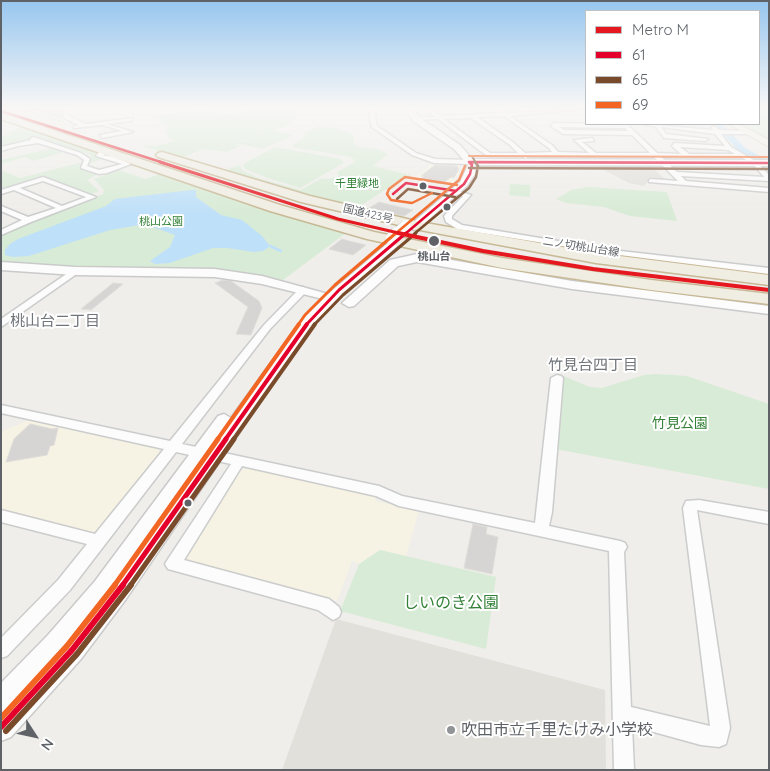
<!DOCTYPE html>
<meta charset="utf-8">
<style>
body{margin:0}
#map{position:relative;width:770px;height:771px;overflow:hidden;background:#efeeea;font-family:Quicksand,sans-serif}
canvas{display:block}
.frame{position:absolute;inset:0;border:2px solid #5f6368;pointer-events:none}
.legend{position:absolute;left:585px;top:10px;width:175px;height:115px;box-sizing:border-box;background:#fff;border:1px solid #bfc1c3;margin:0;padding:6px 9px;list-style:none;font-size:15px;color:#5f6368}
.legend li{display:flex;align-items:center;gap:10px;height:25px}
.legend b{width:25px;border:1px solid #bfc1c3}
.north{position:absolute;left:10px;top:711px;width:50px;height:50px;-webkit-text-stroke:4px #fff;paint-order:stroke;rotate:125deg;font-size:14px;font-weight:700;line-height:20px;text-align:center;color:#5f6368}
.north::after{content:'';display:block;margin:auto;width:18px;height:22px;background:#5f6368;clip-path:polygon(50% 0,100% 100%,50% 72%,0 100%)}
</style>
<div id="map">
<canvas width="770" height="771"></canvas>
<div class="frame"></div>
<ul class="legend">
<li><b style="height:6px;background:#e5171f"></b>Metro M</li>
<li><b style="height:6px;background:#e4002b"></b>61</li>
<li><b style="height:6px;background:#7a4b2a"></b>65</li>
<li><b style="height:6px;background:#f26522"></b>69</li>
</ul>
<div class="north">N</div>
</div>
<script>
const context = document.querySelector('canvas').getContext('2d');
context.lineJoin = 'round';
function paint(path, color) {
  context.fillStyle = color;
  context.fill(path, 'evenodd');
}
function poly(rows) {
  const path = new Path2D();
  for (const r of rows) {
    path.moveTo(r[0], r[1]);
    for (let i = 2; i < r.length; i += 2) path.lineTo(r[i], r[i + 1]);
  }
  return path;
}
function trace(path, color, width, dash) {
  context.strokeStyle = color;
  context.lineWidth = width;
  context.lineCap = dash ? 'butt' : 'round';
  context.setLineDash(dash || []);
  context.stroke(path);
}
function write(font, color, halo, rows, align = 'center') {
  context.font = font + ' Quicksand,"Noto Sans JP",sans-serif';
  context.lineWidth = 4;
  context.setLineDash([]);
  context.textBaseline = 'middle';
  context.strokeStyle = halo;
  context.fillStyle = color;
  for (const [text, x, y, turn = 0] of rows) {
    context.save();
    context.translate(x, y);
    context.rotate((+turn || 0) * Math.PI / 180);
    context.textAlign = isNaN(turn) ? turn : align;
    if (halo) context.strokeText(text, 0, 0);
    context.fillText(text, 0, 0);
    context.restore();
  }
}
const commercial = poly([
 [433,161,456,162,460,165,458,175,452,183,441,185,411,180,426,170],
 [29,420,158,448,160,453,99,530,90,533,1,511,1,432],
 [250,467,378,495,375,501,419,510,406,556,380,550,359,564,352,561,337,601,191,563,186,559,241,470]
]);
const education = poly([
 [594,165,650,165,667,181,649,180,644,186,629,183],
 [336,619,605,690,606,770,282,770]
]);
const green = poly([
 [264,106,313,106,302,111,290,124,274,131,294,135,263,149,238,144,270,130,236,144,241,146,227,152,204,149,180,158,140,145,156,146,175,141,169,138,165,131,168,127,149,115,202,111,231,114],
 [759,106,769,106,769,142,736,124,759,124],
 [23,126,98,152,96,156,102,159,89,164,92,158,89,154,34,138,1,148,1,138,10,132],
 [318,126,335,128,352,134,355,140,354,144,358,147,377,149,388,154,373,166,410,175,410,178,402,179,357,208,226,172,225,170,240,165,242,170,258,178,301,190,322,178,329,179,339,176,337,172,355,162,351,157,291,147,306,136,302,134],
 [275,147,341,159,344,163,300,188,268,178,245,169,243,165,247,162],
 [53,148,63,152,34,161,25,157,1,164,1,160],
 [82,162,79,167,98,174,87,180,99,191,92,194,44,177,1,191,1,170,20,178],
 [119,170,146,179,162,173,347,232,283,280,221,269,80,268,1,262,1,234,31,220,103,194,104,190,94,179],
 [510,184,530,185,530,197,509,195],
 [588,187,667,192,677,221,630,216,604,207,566,203,556,199,571,190],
 [657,374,687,376,769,404,769,489,555,449,561,375,590,387,602,388,644,375],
 [380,550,496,577,486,649,340,611,359,564]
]);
const water = poly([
 [192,190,196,190,196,197,221,215,242,220,262,236,270,246,263,251,254,252,227,248,213,248,170,263,155,264,150,261,170,247,175,235,150,226,140,225,110,230,29,256,13,257,5,255,5,250,10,244,18,239,106,206,115,199]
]);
const stream = poly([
 [270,246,281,251]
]);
const river = poly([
 [715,124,723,124,745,148,769,161,769,168,739,152,715,124]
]);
const building = poly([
 [28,106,62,106,62,119,27,108,28,106],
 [435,165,457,166,459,169,454,178,451,177,442,184,419,180,424,176,421,176,435,165],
 [379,202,400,207,413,210,404,216,369,208,379,202],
 [342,239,349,241,366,245,353,255,329,249,342,239],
 [223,280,231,281,259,301,262,308,251,335,236,334,248,307,215,283,223,280],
 [113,283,123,284,91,310,81,309,113,283],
 [30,424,52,429,58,428,54,445,50,446,47,455,6,462,14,439,30,424],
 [473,524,487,527,486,534,498,537,492,574,464,568,473,524]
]);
const street = poly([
 [64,106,68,106,69,116,86,124,133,118,131,121,107,124,133,132,102,138,100,135,122,131,103,125,74,128,74,126,79,125,64,118,64,106],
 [372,106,376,106,375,116,377,126,416,153,435,159,469,160,472,162,469,164,434,163,412,155,372,127,369,116,372,106],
 [427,106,431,106,432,109,440,116,501,113,503,112,506,113,537,112,586,107,584,109,510,116,553,146,558,152,589,153,574,140,592,138,594,141,582,142,596,153,650,153,632,135,563,134,551,126,553,123,630,124,629,126,657,153,681,154,672,146,674,143,725,146,715,134,661,127,666,134,708,139,705,141,664,138,656,127,644,124,713,130,711,128,714,126,719,130,749,131,747,134,721,134,731,147,757,162,769,175,769,181,681,176,686,181,769,188,769,192,649,182,649,180,651,179,678,181,654,157,528,156,526,159,522,156,487,156,438,119,414,120,416,117,435,117,428,111,427,106],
 [504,116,549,148,552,152,525,153,514,143,477,117,504,116],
 [471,118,510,145,518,153,490,153,444,119,471,118],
 [559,127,625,128,628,131,564,130,559,127],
 [680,147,728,150,735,154,689,154,680,147],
 [661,157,741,157,753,164,764,177,677,172,661,157],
 [33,137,81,153,90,159,87,166,99,170,122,164,96,156,98,153,107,150,109,151,109,153,103,155,114,157,131,164,107,173,99,174,81,168,84,160,77,155,38,143,18,146,1,151,1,147,31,140,30,139,33,137],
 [43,177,96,197,31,222,1,235,1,230,22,220,1,211,1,206,28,217,56,208,14,190,1,194,1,190,43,177],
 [43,181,86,197,62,206,20,188,43,181],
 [450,188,471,195,452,216,452,219,462,225,612,250,769,268,769,274,612,254,457,229,446,222,444,216,463,196,448,191,448,189,450,188],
 [75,268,79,271,78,273,1,327,1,319,75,268],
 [303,287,308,290,306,292,270,329,182,444,379,486,402,496,535,523,551,378,557,375,561,376,563,378,552,512,549,526,620,541,625,543,627,547,624,552,631,707,710,726,683,508,686,501,699,500,769,512,769,524,697,510,730,728,726,744,719,747,701,745,632,726,634,770,614,770,609,551,399,506,376,496,242,466,184,560,329,599,339,607,341,612,339,617,333,620,318,610,168,569,165,564,168,559,231,464,176,452,70,590,7,656,1,658,1,638,58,580,87,544,1,522,1,510,95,534,164,449,1,413,1,405,170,441,264,325,300,288,303,287]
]);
const secondary = poly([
 [403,106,410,106,419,117,460,145,472,159,769,160,769,166,476,165,475,174,467,186,418,229,414,230,409,227,410,225,460,182,468,165,454,149,413,121,403,106],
 [399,236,405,239,403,241,344,293,315,322,126,599,81,659,11,737,1,741,1,683,48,635,95,581,218,416,224,414,231,418,305,316,323,299,262,284,215,277,75,275,1,270,1,262,75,267,215,269,262,276,328,294,395,237,399,236],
 [417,254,572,281,769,306,769,314,572,289,417,262,398,266,354,306,349,307,342,303,390,260,417,254]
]);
const primary = poly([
 [729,124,739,124,769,140,769,147,729,124]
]);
const highway = poly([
 [1,113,280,205,374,232,502,258,651,280,769,294,769,304,651,290,502,268,367,239,270,211,1,119,1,113],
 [162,152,310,196,420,222,596,253,769,275,769,285,596,263,420,230,301,202,158,157,156,155,158,153,162,152]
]);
const secondaryBridgeFar1 = poly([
 [396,234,406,225]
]);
const secondaryBridge = poly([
 [392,238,397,233]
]);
const highwayBridge = poly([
 [1,107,62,127]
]);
const bus1Far5 = poly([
 [469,162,769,163]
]);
const bus1Far4 = poly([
 [469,162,769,163],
 [393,194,406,183,456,191],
 [405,234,464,184,470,174,472,165,469,162]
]);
const bus1Far3 = poly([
 [306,325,339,290,406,233]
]);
const bus1Far2 = poly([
 [225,440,307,324]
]);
const bus1Far1 = poly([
 [122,586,226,439]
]);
const bus1 = poly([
 [1,727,72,650,123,585]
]);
const bus2Far5 = poly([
 [473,158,476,163]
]);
const bus2Far4 = poly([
 [469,168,769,169],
 [397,199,408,189,455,197],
 [414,234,469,188,476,177,478,166,475,162]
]);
const bus2Far3 = poly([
 [314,325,343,295,416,233]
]);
const bus2Far2 = poly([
 [233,440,315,324]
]);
const bus2Far1 = poly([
 [130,586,234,439]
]);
const bus2 = poly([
 [6,731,77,654,131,585]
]);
const bus3Far5 = poly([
 [469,156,769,157]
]);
const bus3Far4 = poly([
 [432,193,412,203,391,200,387,194,389,189,405,177,457,185],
 [395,234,459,180,465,166]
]);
const bus3Far3 = poly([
 [298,325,305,315,335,285,396,233]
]);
const bus3Far2 = poly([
 [217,440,299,324]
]);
const bus3Far1 = poly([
 [114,586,218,439]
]);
const bus3 = poly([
 [1,718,67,646,115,585]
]);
const metro1Far2 = poly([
 [1,111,164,163]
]);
const metro1Far1 = poly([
 [160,162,338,219,403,234]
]);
const metro1 = poly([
 [398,233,483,251,593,269,769,290]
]);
const markers = [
 [423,186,4.5,"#5f6368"],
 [447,207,4.5,"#5f6368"],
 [434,241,6,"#5f6368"],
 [188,503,4.5,"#5f6368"],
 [451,730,5,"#919496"]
];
const farParknames = [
 ["千里緑地",357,184],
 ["桃山公園",161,222]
];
const farStreetnames = [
 ["国道423号",368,214,13],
 ["二ノ切桃山台線",581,247,9]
];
const farStopnames = [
 ["桃山台",434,257]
];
const parkNames = [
 ["竹見公園",680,424]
];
const neighbourhoodNames = [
 ["桃山台二丁目",55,321],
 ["竹見台四丁目",593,365]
];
const nearParknames = [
 ["しいのき公園",451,603]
];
const nearPoinames = [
 ["吹田市立千里たけみ小学校",461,730]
];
paint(commercial, '#f7f3e4');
paint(education, '#e2e0da');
paint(green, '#d8ebd6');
paint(water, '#bfe0f9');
trace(stream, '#bfe0f9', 2.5);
paint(river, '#bfe0f9');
paint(building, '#d6d5d3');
trace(building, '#deddd9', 1);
trace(street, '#cbcccc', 3);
trace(secondary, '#cacacb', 3);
trace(primary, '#d7ceb8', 2);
trace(highway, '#c8b996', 3);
paint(street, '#fdfcfc');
paint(secondary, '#fdfcfc');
paint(primary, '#f4f2e9');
paint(highway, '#f0ede3');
trace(secondaryBridgeFar1, '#cacacb', 11, []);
trace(secondaryBridge, '#cacacb', 14, []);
trace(highwayBridge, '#c8b996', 11, []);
trace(secondaryBridgeFar1, '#fdfcfc', 10);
trace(secondaryBridge, '#fdfcfc', 12);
trace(highwayBridge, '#f0ede3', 10);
trace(bus1Far5, '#e4002b', 2);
trace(bus1Far4, '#e4002b', 2.5);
trace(bus1Far3, '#e4002b', 3);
trace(bus1Far2, '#e4002b', 4);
trace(bus1Far1, '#e4002b', 5);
trace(bus1, '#e4002b', 6);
trace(bus2Far5, '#7a4b2a', 2);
trace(bus2Far4, '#7a4b2a', 2.5);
trace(bus2Far3, '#7a4b2a', 3);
trace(bus2Far2, '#7a4b2a', 4);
trace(bus2Far1, '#7a4b2a', 5);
trace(bus2, '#7a4b2a', 6);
trace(bus3Far5, '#f26522', 2);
trace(bus3Far4, '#f26522', 2.5);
trace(bus3Far3, '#f26522', 3);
trace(bus3Far2, '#f26522', 4);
trace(bus3Far1, '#f26522', 5);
trace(bus3, '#f26522', 6);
trace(metro1Far2, '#e5171f', 2.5);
trace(metro1Far1, '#e5171f', 3);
trace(metro1, '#e5171f', 4);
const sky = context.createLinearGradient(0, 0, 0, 214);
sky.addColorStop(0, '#97c6ef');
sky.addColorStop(0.5, '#f8f7f6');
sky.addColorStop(1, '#f8f7f600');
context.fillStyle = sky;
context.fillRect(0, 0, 770, 214);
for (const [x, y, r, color] of markers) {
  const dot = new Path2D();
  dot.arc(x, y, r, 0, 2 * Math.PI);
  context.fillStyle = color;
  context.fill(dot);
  trace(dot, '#fff', 2);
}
write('11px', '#348238', '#fff', farParknames);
write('11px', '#5f6368', '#fff', farStreetnames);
write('bold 11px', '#5f6368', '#fff', farStopnames);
write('14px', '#348238', '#fff', parkNames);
write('15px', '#70757a', '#fff', neighbourhoodNames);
write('16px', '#348238', '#fff', nearParknames);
write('16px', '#5f6368', '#fff', nearPoinames, 'left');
</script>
